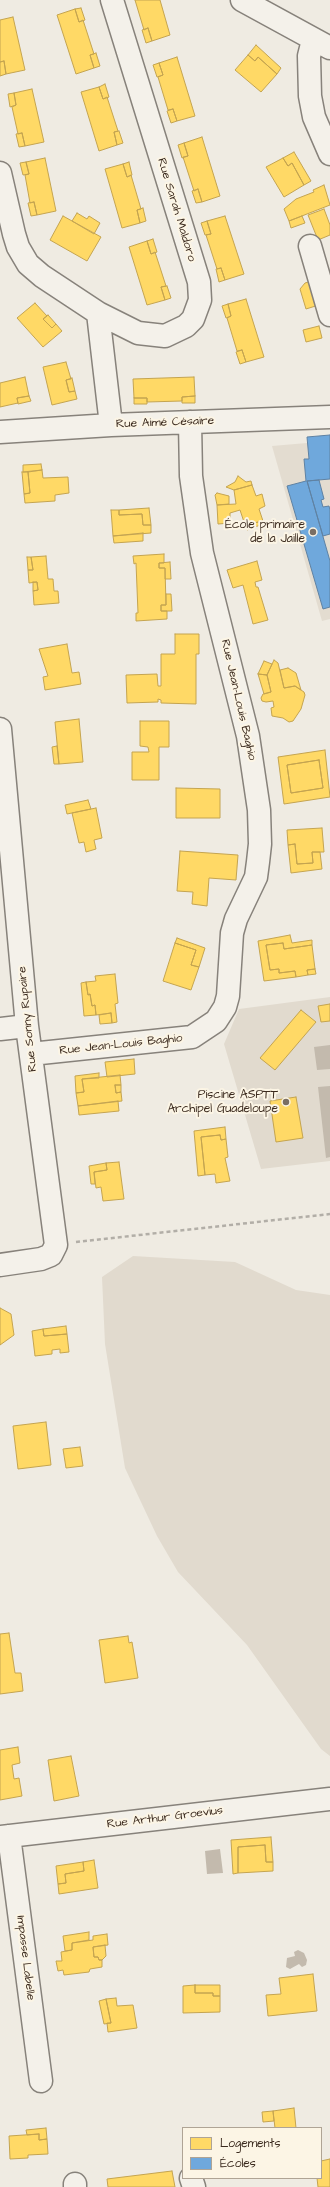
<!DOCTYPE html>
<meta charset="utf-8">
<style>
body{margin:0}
#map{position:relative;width:330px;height:2187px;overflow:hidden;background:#efebe2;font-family:"Architects Daughter",sans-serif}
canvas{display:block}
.legend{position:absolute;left:182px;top:2127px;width:140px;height:52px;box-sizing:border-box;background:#fcf5e5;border:1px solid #afa495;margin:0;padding:5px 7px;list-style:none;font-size:12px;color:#3b2a1e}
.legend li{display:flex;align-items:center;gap:8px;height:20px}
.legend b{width:20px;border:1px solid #afa495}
</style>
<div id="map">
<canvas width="330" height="2187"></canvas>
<ul class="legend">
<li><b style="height:11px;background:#ffd966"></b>Logements</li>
<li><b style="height:11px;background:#6fa8dc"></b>Écoles</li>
</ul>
</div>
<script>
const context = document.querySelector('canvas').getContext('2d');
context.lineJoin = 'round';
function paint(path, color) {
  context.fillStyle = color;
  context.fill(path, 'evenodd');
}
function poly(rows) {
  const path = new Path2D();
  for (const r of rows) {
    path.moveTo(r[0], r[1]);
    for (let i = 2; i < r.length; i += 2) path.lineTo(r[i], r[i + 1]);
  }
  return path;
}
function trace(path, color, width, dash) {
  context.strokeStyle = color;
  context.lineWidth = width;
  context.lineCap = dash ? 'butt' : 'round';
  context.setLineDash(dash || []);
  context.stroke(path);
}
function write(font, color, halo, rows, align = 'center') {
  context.font = font + ' "Architects Daughter",sans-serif';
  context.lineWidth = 4;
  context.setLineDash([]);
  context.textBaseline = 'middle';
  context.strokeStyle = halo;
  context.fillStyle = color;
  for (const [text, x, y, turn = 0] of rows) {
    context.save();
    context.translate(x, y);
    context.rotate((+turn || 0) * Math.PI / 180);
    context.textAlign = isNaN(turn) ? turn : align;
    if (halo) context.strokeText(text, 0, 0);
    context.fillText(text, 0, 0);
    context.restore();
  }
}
const built = poly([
 [330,441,330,619,322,621,272,446]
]);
const green = poly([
 [330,997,330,1161,261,1169,224,1044,239,1009],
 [133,1256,235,1262,296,1290,330,1295,330,1756,321,1749,247,1645,178,1572,157,1536,125,1468,105,1344,102,1277]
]);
const water = poly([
 [330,1045,330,1069,317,1070,314,1047],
 [330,1086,330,1157,326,1158,318,1087],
 [220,1849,223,1873,207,1874,205,1851],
 [298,1950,304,1953,307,1960,306,1965,302,1967,299,1964,290,1969,286,1967,287,1958,295,1956,294,1952]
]);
const homes = poly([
 [135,0,160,0,170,35,152,41,148,28,144,30,135,0],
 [81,8,85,20,79,22,75,9,81,8],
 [75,9,79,22,83,20,94,54,90,55,94,68,76,74,57,15,75,9],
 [13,17,25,70,6,74,4,61,0,62,0,20,13,17],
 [148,28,152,41,146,43,142,30,148,28],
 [256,45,281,68,277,74,258,57,255,61,248,55,256,45],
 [96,53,100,66,94,68,90,55,96,53],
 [248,55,255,61,258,57,277,74,261,92,235,70,248,55],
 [177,57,195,116,177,121,173,109,168,110,158,77,163,75,159,63,177,57],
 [4,61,6,74,0,76,0,62,4,61],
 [159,63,163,75,157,77,153,65,159,63],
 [105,84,109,97,103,99,99,87,105,84],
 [99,87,103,99,107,97,118,131,114,132,117,145,99,151,81,92,99,87],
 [32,89,44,142,25,146,22,133,18,134,12,107,16,105,14,93,32,89],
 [14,93,16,105,10,107,8,94,14,93],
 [173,109,177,121,171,123,167,111,173,109],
 [119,131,123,143,117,145,114,132,119,131],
 [22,133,25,146,19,147,16,134,22,133],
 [202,137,220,196,202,202,198,189,194,191,183,157,188,156,184,143,202,137],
 [184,143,188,156,182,158,178,145,184,143],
 [294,152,311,181,304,185,292,163,288,166,283,158,294,152],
 [45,158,56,211,37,215,34,202,30,203,25,175,29,174,26,162,45,158],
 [283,158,288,166,292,163,304,185,284,197,266,167,283,158],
 [26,162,29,174,23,175,20,163,26,162],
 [129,162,132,175,127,177,123,164,129,162],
 [123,164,127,177,131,175,141,209,137,210,140,223,122,228,105,169,123,164],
 [324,185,330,205,289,221,284,209,296,199,314,192,313,190,324,185],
 [198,189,202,202,196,203,192,191,198,189],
 [34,202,37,215,31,216,28,203,34,202],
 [143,208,146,221,140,223,137,210,143,208],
 [324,209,330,225,330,235,318,240,308,215,324,209],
 [77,213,87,219,89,216,100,223,94,234,72,221,77,213],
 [63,216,101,237,87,261,50,240,63,216],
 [225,216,244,274,225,280,221,268,217,269,206,235,211,234,207,221,225,216],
 [302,216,305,223,291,228,289,221,302,216],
 [207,221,211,234,205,235,201,223,207,221],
 [153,239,157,252,151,254,147,241,153,239],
 [147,241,151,254,155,252,166,286,161,287,165,300,147,305,129,247,147,241],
 [221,268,225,280,219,282,216,269,221,268],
 [315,280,322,304,306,309,300,289,305,283,315,280],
 [167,286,171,298,165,300,161,287,167,286],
 [246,299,264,357,246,362,242,350,237,351,227,318,231,316,228,304,246,299],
 [35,303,47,316,43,319,52,328,56,324,62,331,43,347,17,318,35,303],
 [228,304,231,316,226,318,222,306,228,304],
 [48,315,56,324,52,328,43,319,48,315],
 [319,326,322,338,306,342,303,330,319,326],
 [242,350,246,362,240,364,236,352,242,350],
 [66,362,71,379,66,380,69,392,75,391,77,399,52,405,43,367,66,362],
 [25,377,29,396,17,398,18,403,0,407,0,383,25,377],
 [194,377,195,396,182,397,182,401,147,402,147,398,134,398,133,379,194,377],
 [72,378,75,391,69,392,66,380,72,378],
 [29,396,31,401,18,404,17,398,29,396],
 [195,396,195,403,182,403,182,397,195,396],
 [134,398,147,398,147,404,134,404,134,398],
 [41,464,42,470,23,472,23,465,41,464],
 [42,470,43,478,68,477,69,493,55,495,55,501,25,503,24,494,30,493,28,472,42,470],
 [22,472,28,472,30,493,24,494,22,472],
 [238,476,246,482,251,481,252,485,234,490,226,487,235,482,238,476],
 [252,485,256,496,262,494,265,506,259,509,263,521,245,525,240,510,230,513,230,523,218,524,217,505,236,504,234,490,252,485],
 [217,493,229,496,229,504,217,505,215,495,217,493],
 [149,508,151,525,143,525,142,514,119,515,119,510,149,508],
 [111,510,119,510,119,515,142,514,143,525,151,525,151,533,113,536,111,510],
 [263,521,263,524,247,530,245,525,263,521],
 [143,533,143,541,114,543,113,536,143,533],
 [164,554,164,563,159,563,159,568,165,568,166,605,161,605,161,611,167,611,167,619,136,621,136,613,138,613,136,563,134,564,133,556,164,554],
 [46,556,48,579,53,579,54,591,58,591,59,603,34,605,33,591,38,590,37,582,29,583,28,570,33,570,31,557,46,556],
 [27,557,31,557,33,570,28,570,27,557],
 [257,561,262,580,255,582,256,587,258,587,268,620,253,624,243,585,233,588,227,570,257,561],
 [170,562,171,579,165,579,165,568,159,568,159,563,170,562],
 [33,582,37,582,38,590,33,591,33,582],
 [166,594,171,594,172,611,161,611,161,605,166,605,166,594],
 [175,634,199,634,199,654,196,654,196,704,161,703,161,700,158,699,158,702,127,703,126,675,157,674,158,686,161,686,161,654,175,654,175,634],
 [67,644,72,673,79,672,81,684,45,690,43,677,48,676,39,649,67,644],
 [274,660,278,663,284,688,295,686,304,692,305,695,301,709,293,721,289,722,283,718,272,716,271,708,274,707,273,701,266,702,262,701,261,698,263,694,271,692,267,675,274,660],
 [264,661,272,664,267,675,258,674,264,661],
 [288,668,296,673,301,690,295,686,284,688,280,670,288,668],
 [258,674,267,675,271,692,264,694,258,674],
 [79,719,83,762,59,764,55,722,79,719],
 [140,721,169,721,169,747,159,747,159,780,132,780,132,752,149,752,148,747,140,746,140,721],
 [57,746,59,764,54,764,52,747,57,746],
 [325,750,330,797,284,804,278,757,325,750],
 [319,760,323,788,291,793,287,765,319,760],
 [319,760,323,788,291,793,287,765,319,760],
 [176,788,220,789,220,818,176,818,176,788],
 [88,800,91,809,67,814,65,805,88,800],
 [96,808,102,838,94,840,96,849,86,852,84,842,79,843,72,813,96,808],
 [322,828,324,852,312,852,313,863,297,864,295,844,288,845,287,830,322,828],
 [295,844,297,864,313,863,312,852,320,852,322,869,291,873,288,845,295,844],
 [180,851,238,855,236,880,209,878,207,906,192,904,193,892,177,891,180,851],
 [290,935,292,943,312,940,312,945,284,949,283,943,266,945,270,970,279,969,279,973,295,971,296,977,264,981,258,941,290,935],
 [177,938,205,948,199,967,191,965,196,950,175,943,177,938],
 [175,943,196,950,191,965,199,967,191,990,163,981,175,943],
 [283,943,284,949,312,945,315,969,307,970,308,975,296,977,295,971,279,973,279,969,270,970,266,945,283,943],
 [315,969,316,974,308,975,307,970,315,969],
 [115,974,118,1003,115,1004,117,1022,112,1023,111,1013,96,1015,95,1005,92,1006,90,994,88,995,86,982,96,981,95,976,115,974],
 [86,982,88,995,90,994,92,1006,95,1005,96,1015,84,1016,81,983,86,982],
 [330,1004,330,1021,321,1022,318,1006,330,1004],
 [301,1010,316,1022,275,1070,260,1058,301,1010],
 [111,1013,112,1023,100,1024,99,1015,111,1013],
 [134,1059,135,1074,107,1077,105,1062,134,1059],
 [99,1073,99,1078,82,1079,84,1092,76,1093,75,1076,99,1073],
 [120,1075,121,1085,115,1085,116,1093,121,1092,122,1101,78,1106,76,1093,84,1092,82,1079,120,1075],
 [115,1085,121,1085,121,1092,116,1093,115,1085],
 [296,1097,303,1138,276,1142,270,1101,296,1097],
 [118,1101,119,1111,79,1115,78,1106,118,1101],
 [225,1127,226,1139,221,1140,220,1135,201,1137,205,1175,198,1176,194,1131,225,1127],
 [220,1135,221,1140,226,1139,228,1157,225,1158,230,1181,216,1183,215,1174,205,1175,201,1137,220,1135],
 [119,1162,124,1199,103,1201,101,1187,96,1188,94,1172,107,1170,106,1163,119,1162],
 [106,1163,107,1170,94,1172,95,1184,91,1184,89,1166,106,1163],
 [0,1308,11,1314,14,1335,0,1345,0,1308],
 [66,1326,67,1334,44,1336,43,1329,66,1326],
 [43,1329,44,1336,67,1334,69,1352,60,1353,60,1349,52,1350,52,1354,35,1356,32,1331,43,1329],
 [46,1422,51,1465,18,1469,13,1426,46,1422],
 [80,1447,83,1466,66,1468,63,1449,80,1447],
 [9,1633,15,1673,21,1673,23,1691,0,1694,0,1634,9,1633],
 [128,1636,129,1643,132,1642,138,1678,105,1683,99,1640,128,1636],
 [18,1747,20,1763,12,1765,14,1779,19,1778,22,1796,0,1800,0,1750,18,1747],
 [71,1756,79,1796,54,1801,48,1760,71,1756],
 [271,1837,273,1862,266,1862,265,1845,238,1847,238,1873,233,1874,231,1840,271,1837],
 [265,1845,266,1862,273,1862,273,1871,238,1873,238,1847,265,1845],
 [94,1860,98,1888,59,1894,58,1884,66,1883,65,1874,84,1871,83,1862,94,1860],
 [83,1862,84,1871,65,1874,66,1883,58,1884,56,1866,83,1862],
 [89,1932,89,1940,72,1943,72,1950,65,1951,63,1936,89,1932],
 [107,1934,108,1945,93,1947,94,1957,98,1957,99,1960,102,1960,102,1967,90,1969,89,1972,64,1975,63,1970,58,1971,56,1961,62,1961,61,1952,72,1950,72,1943,93,1940,93,1936,107,1934],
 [105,1945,106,1956,102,1960,99,1960,98,1957,94,1957,93,1947,105,1945],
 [313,1974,317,2011,268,2016,266,1995,281,1994,279,1978,313,1974],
 [195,1985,220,1985,220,1996,213,1996,213,1993,195,1993,195,1985],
 [195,1985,195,1993,213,1993,213,1996,220,1996,220,2012,183,2013,183,1986,195,1985],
 [116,1998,117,2006,133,2005,137,2028,108,2032,107,2023,111,2023,106,1999,116,1998],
 [106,1999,111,2023,104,2024,99,2001,106,1999],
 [294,2108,296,2128,275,2128,273,2111,294,2108],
 [273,2111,274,2121,263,2122,262,2112,273,2111],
 [46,2128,47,2139,39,2140,39,2134,27,2135,26,2130,46,2128],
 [39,2134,39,2140,47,2139,48,2154,28,2155,28,2158,10,2159,9,2136,39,2134],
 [330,2159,330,2187,318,2187,317,2178,321,2178,321,2161,330,2159],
 [172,2171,175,2187,108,2187,107,2179,172,2171]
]);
const schools = poly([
 [330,435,330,479,307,481,330,561,330,607,323,609,287,486,306,481,304,459,309,459,307,437,330,435],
 [319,480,324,499,321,500,323,507,329,506,330,510,330,534,323,536,307,481,319,480]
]);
const path = poly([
 [76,1242,330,1214]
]);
const minor = poly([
 [242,0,330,48],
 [313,40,309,56,310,96,314,117,330,154],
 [0,173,14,234,18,247,28,264,42,276,98,313,111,425],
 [310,246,330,315],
 [98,313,138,333,165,336,186,326,193,319,200,300,199,282,112,0],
 [0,432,111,425,330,417],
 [0,729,27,1026,56,1245,51,1255,41,1259,0,1265],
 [0,1029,27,1026],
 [31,1054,192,1037,216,1021,225,1007,228,996,232,933,236,919,256,877,258,862,260,844,259,810,248,736,202,553,191,476,190,422],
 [9,1836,41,2081],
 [0,1837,330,1799],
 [191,2178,194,2187],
 [75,2184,75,2187]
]);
const markers = [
 [313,532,4,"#7a6e63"],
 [286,1102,4,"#7a6e63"]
];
const streetNames = [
 ["Rue Sarah Maldoro",176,210,73],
 ["Rue Aimé Césaire",165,423,-2],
 ["Rue Jean-Louis Baghio",238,700,77],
 ["Rue Sonny Rupaire",28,1019,-96],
 ["Rue Jean-Louis Baghio",121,1045,-6],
 ["Rue Arthur Groevius",165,1818,-7],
 ["Impasse Labelle",25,1958,83]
];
const poiNames = [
 ["École primaire",305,525],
 ["de la Jaille",305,539],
 ["Piscine ASPTT",278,1095],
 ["Archipel Guadeloupe",278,1109]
];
paint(built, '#e3dcd0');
paint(green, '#e1dace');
paint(water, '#c3baad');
paint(homes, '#ffd966');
trace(homes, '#c4a450', 1);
paint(schools, '#6fa8dc');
trace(schools, '#5f82a3', 1);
trace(minor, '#87827b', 25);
trace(path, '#b2aea7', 2.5, [4, 3]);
trace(minor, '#f4f1ea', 22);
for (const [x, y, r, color] of markers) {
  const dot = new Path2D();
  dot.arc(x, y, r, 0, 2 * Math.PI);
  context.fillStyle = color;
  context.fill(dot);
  trace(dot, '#fcf5e5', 1.5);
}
write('12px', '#3b2a1e', '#fcf5e5', streetNames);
write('12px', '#3b2a1e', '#fcf5e5', poiNames, 'right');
</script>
